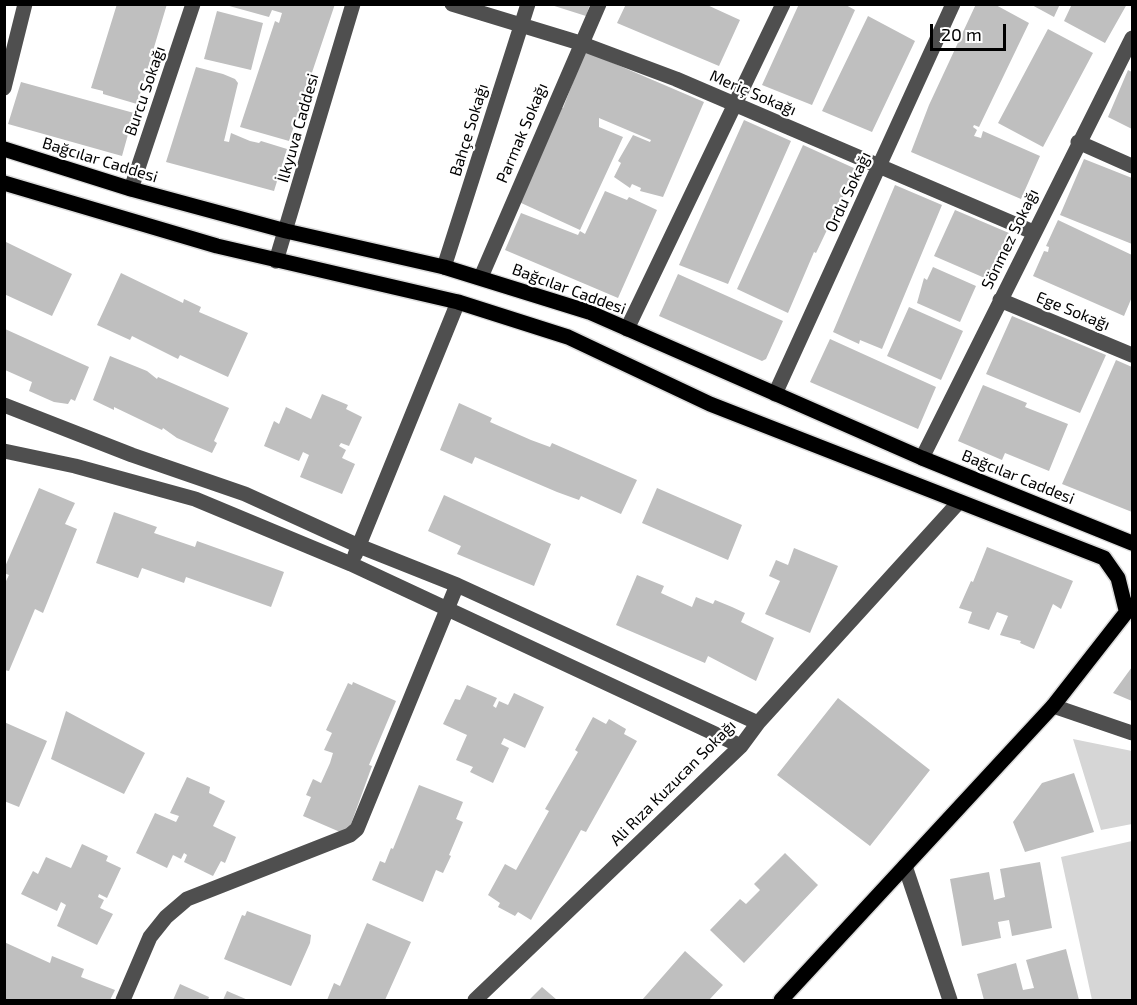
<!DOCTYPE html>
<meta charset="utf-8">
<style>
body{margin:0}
#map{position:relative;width:1137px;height:1005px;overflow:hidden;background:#fff;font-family:"Exo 2",sans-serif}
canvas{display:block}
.frame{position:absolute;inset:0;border:6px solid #000;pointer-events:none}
.scale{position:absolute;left:930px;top:24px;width:76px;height:27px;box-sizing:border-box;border:3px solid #000;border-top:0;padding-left:8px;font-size:18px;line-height:21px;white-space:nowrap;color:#000;-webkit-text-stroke:4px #fff;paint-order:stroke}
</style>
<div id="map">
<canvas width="1137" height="1005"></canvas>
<div class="frame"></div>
<div class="scale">20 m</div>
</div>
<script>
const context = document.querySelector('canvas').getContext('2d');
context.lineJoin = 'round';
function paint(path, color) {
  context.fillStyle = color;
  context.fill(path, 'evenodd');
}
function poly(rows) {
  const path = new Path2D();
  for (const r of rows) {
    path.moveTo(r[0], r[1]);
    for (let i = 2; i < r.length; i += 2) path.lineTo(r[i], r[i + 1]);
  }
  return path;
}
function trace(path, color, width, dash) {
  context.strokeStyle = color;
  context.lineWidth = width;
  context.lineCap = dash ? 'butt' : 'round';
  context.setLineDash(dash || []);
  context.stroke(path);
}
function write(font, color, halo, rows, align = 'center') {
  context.font = font + ' "Exo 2",sans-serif';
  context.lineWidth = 4.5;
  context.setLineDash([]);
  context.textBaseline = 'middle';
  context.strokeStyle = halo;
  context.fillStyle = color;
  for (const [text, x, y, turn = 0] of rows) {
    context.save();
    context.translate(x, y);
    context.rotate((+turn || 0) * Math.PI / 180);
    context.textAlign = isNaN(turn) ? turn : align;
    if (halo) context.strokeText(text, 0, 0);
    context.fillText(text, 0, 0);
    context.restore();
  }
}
const green = poly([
 [1073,739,1132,751,1132,824,1101,830],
 [1132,841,1132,1000,1092,1000,1061,857]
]);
const building = poly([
 [117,4,167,4,137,104,103,94,103,91,91,88],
 [222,4,335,4,289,141,240,127,275,21,279,23,282,13,272,10,269,17],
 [548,4,590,4,586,16],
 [626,4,705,4,740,20,719,66,617,23],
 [799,4,844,4,855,10,812,105,762,85],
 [976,4,994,4,1029,23,979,127,974,125,973,127,977,130,974,136,981,138,983,131,1040,156,1021,199,911,152,929,105],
 [1030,4,1060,4,1054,17],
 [1072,4,1127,4,1105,43,1064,21],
 [217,11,263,23,251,70,204,59],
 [868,16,915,41,872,132,822,111],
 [1048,29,1093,53,1043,147,998,123],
 [585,51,704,102,663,197,640,191,641,188,632,184,630,188,614,177,621,163,618,161,633,135,650,142,651,140,599,118,599,127,623,137,580,230,519,202,559,107,563,108],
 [196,67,223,74,235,79,238,83,224,141,229,142,231,133,250,141,259,143,261,141,287,149,274,191,166,162],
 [1128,70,1132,72,1132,129,1108,117],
 [21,82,134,113,122,156,8,124],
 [744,120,791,141,728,284,679,265],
 [803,145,856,169,816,253,814,252,788,313,737,289],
 [1084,159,1132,178,1132,244,1060,215],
 [895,185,942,205,882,349,860,340,859,344,833,332],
 [605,191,627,200,629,197,657,210,618,298,505,250,521,213,578,235,580,231,585,234],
 [955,210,1009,233,987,279,934,256],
 [1058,220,1132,255,1132,297,1124,316,1033,276,1044,251,1048,252,1049,247,1046,246],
 [6,242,72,274,52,316,4,294],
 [933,267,976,286,960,322,917,303,924,278,927,280],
 [121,273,183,303,184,299,201,307,199,312,248,333,228,377,180,355,178,359,132,336,130,340,97,325],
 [678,274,783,321,766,359,762,361,659,316],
 [909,307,963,331,941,380,887,356],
 [1012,316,1106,355,1080,413,986,374],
 [5,329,89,367,75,401,71,399,68,404,54,402,29,391,32,382,5,370],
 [830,339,936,387,918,429,810,382],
 [110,356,147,371,157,379,158,377,229,408,214,441,217,443,212,453,177,438,163,428,162,430,114,407,114,410,93,400],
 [1116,360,1132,367,1132,512,1062,484],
 [983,385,1027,403,1025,407,1068,424,1049,471,1005,453,1002,460,958,441],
 [322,394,348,405,346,409,362,417,349,446,341,443,339,446,346,450,342,458,355,464,342,494,300,477,309,455,303,452,299,461,264,446,274,421,279,424,286,407,311,419],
 [459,403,492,418,490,422,531,440,550,447,552,443,637,480,621,514,581,496,579,500,557,492,475,457,472,464,440,450],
 [39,488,75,503,65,524,77,529,43,613,35,609,9,671,4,670,4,585,9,575,4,573,4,569],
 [657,488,742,525,728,560,642,523],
 [444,495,551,544,534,586,457,554,461,546,428,531],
 [114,512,157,527,154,533,195,547,197,541,284,572,271,607,186,577,184,583,142,568,138,578,96,563],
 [987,547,1073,581,1061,609,1053,604,1034,649,1020,643,1021,641,1000,635,1008,616,997,612,989,630,968,623,972,612,959,608,971,581,973,582],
 [794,548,838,566,810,633,765,614,780,581,769,576,776,560,788,565],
 [637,575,664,586,661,593,692,607,696,597,713,604,715,600,732,607,745,613,741,622,774,638,756,681,708,656,705,663,616,625],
 [1132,667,1132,701,1113,693],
 [353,682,396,701,369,765,372,766,347,835,303,816,311,797,306,795,313,779,321,783,330,763,333,753,324,750,332,733,326,730,348,683,352,685],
 [467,685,497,698,493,706,496,708,499,701,508,705,514,693,544,707,525,748,504,738,501,744,509,748,493,783,470,772,473,767,456,760,467,735,443,724,455,699,460,700],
 [838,698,930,770,870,846,777,775],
 [66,711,145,753,124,794,51,759],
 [593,717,606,724,609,719,626,729,624,734,637,741,586,832,581,830,531,920,518,912,515,916,498,907,500,903,488,895,505,864,516,870,549,811,545,809,578,752,575,750],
 [4,722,47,741,19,807,4,801],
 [1074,773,1094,832,1025,852,1013,822,1042,783],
 [187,777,210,787,209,793,225,801,213,826,236,837,225,863,221,861,213,876,184,862,187,855,184,853,181,859,173,855,167,868,136,853,155,813,176,822,179,816,170,813],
 [419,785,463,802,456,819,463,822,449,855,451,856,443,873,436,870,423,902,372,880,380,861,385,863,391,848,393,849],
 [82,844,108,856,106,861,121,868,107,898,99,894,98,897,104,900,100,908,113,914,97,945,57,926,66,905,61,902,57,911,21,894,33,871,38,874,46,857,71,868],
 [785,853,818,885,744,963,710,930,740,899,746,904,760,890,754,884],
 [1040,862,1052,928,1012,936,1009,920,998,922,1001,938,962,946,950,879,989,872,994,900,1005,897,1000,869],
 [247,911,311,935,310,943,291,986,224,959,242,915,245,916],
 [367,923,411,942,385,1000,327,1000,334,983,340,986],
 [4,942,50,963,52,956,84,969,81,977,115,990,110,1000,4,1000],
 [1066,949,1079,1000,984,1000,977,974,1016,963,1023,990,1034,988,1026,960],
 [685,951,723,985,709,1000,642,1000],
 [180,984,209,997,208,1000,173,1000],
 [542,987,557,1000,529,1000],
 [227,991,248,1000,223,1000]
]);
const minor = poly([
 [452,4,580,43,676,79,1033,232],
 [4,88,25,4],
 [1078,142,1132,166],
 [131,189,193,4],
 [276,261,353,4],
 [444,267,528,4],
 [481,277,599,4],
 [1000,300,1132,355],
 [627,329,783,4],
 [775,394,953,4],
 [4,405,132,455,245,494,359,546,457,585,758,723],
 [4,451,75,466,195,499,351,564,741,746],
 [922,458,1132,38],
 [355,555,458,302],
 [1053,706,1132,733],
 [905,866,950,1000],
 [123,1000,150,937,166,917,187,899,350,835,357,829,457,585],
 [475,1000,741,746,758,723,959,502]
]);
const major = poly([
 [4,149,131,189,286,231,444,267,589,312,922,458,1132,543],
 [4,183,217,246,458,302,568,337,710,404,1104,558,1118,578,1126,610],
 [781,1000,1053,706,1132,605]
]);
const streetNames = [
 ["Burcu Sokağı",145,91,-71],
 ["Meriç Sokağı",753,93,23],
 ["İlkyuva Caddesi",298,128,-74],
 ["Bahçe Sokağı",469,130,-73],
 ["Parmak Sokağı",522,133,-67],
 ["Bağcılar Caddesi",100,160,17],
 ["Ordu Sokağı",848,192,-65],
 ["Sönmez Sokağı",1010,239,-64],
 ["Bağcılar Caddesi",569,289,20],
 ["Ege Sokağı",1073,311,22],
 ["Bağcılar Caddesi",1018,477,22],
 ["Ali Rıza Kuzucan Sokağı",673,783,-45]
];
paint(green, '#d6d6d6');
paint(building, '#bfbfbf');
trace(major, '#dbdbdb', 18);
trace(minor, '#4f4f4f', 15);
trace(major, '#000', 15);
write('16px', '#000', '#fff', streetNames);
</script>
